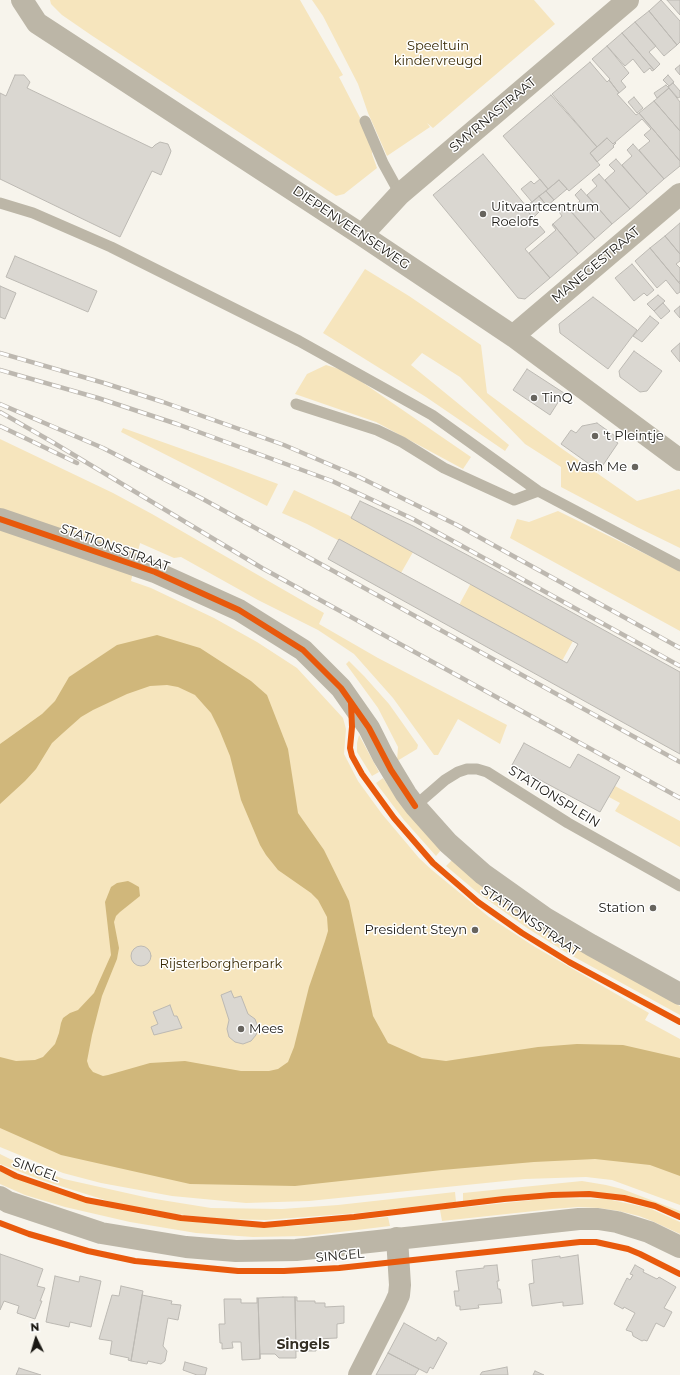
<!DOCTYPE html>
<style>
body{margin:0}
#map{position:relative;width:680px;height:1375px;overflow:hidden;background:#f7f4ec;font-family:Montserrat,sans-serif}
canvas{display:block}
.north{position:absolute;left:16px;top:1319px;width:40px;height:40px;-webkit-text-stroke:3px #fff;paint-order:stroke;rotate:355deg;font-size:11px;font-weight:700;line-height:16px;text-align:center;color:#191712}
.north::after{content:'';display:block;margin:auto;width:14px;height:18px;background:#191712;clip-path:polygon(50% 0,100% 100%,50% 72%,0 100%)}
</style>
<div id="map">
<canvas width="680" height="1375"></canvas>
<div class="north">N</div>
</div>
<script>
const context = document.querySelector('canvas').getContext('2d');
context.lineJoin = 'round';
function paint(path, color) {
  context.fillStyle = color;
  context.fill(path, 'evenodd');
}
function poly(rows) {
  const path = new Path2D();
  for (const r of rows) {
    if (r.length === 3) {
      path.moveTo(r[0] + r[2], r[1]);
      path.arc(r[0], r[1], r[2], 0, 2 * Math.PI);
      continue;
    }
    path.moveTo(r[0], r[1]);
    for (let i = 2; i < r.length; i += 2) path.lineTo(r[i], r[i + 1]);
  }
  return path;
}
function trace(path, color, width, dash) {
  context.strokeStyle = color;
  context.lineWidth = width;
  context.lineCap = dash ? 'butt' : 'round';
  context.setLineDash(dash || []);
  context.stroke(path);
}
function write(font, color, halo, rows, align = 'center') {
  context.font = font + ' Montserrat,sans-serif';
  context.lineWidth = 3;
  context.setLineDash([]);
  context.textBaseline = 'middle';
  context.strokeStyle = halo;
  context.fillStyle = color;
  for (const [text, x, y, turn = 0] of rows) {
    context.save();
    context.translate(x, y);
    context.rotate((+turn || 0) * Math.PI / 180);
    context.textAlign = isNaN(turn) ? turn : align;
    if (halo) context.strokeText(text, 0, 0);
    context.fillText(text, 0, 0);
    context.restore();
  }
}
const green = poly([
 [50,0,300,0,343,75,339,77,373,143,372,154,377,168,344,194,336,196,91,35,62,15,51,4],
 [312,0,534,0,555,24,433,128,427,123,430,127,387,156,368,113,358,84,323,16],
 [365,269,409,296,481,345,487,393,561,448,637,501,679,489,680,490,680,548,637,527,561,487,561,467,525,444,460,377,422,353,411,365,509,445,505,451,426,397,323,333],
 [326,365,346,371,471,457,463,469,376,422,295,394,307,374],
 [123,428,230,466,278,484,267,506,121,432],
 [0,439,113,493,152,514,324,613,319,624,378,658,507,725,500,744,458,719,438,755,434,755,393,698,354,654,318,630,258,600,181,557,174,558,140,543,131,581,151,588,214,618,257,642,297,668,343,718,346,729,344,754,358,781,382,814,419,858,432,870,489,917,535,947,649,1013,645,1020,680,1039,680,1205,612,1180,586,1177,525,1179,309,1201,246,1203,172,1196,101,1183,63,1173,0,1147],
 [294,490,348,515,413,552,401,573,307,524,282,513],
 [558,511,680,571,680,631,510,538,517,519,529,522],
 [471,583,573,641,562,661,459,605],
 [349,661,364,676,389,704,418,745,417,749,397,761,398,747,378,708,346,664],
 [359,735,379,772,372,776,357,752,357,743],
 [383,778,396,797,441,850,436,856,404,820,376,783],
 [615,786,680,821,680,847,615,811,620,803,609,797],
 [452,860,480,885,542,928,680,1006,680,1015,567,953,527,928,478,893,446,866],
 [0,1154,10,1159,64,1179,149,1198,211,1208,282,1209,338,1205,455,1192,456,1202,358,1213,266,1220,223,1219,175,1214,121,1205,41,1180,0,1164],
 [0,1171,35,1185,92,1204,152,1216,204,1223,293,1226,388,1217,390,1226,307,1236,253,1237,196,1233,130,1222,65,1207,25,1195,0,1184],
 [582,1181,606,1185,622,1189,680,1211,680,1215,651,1202,587,1191,559,1192,463,1201,463,1193],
 [551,1198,607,1199,649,1208,680,1222,680,1234,652,1221,639,1216,619,1211,599,1208,578,1207,553,1209,442,1221,440,1210]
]);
const water = poly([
 [157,635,200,648,251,681,267,695,288,749,298,813,324,850,349,901,373,1016,388,1043,422,1058,446,1061,538,1047,577,1044,623,1045,680,1058,680,1176,650,1165,595,1159,534,1162,442,1170,295,1186,190,1184,61,1155,0,1128,0,1057,16,1061,35,1060,43,1057,55,1044,59,1033,61,1023,63,1018,70,1013,78,1010,94,993,111,955,105,902,111,887,117,883,128,881,132,883,139,887,140,896,120,912,116,916,114,922,119,948,117,959,102,996,92,1035,87,1061,89,1067,93,1072,103,1076,108,1075,150,1063,185,1061,241,1071,269,1071,278,1069,288,1062,294,1047,309,987,325,941,328,931,327,917,318,900,311,893,278,870,266,855,260,845,241,800,230,756,219,729,211,713,195,695,178,687,167,685,150,686,127,694,93,710,81,717,63,733,52,743,36,769,25,781,0,804,0,744,42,714,55,701,69,677,117,645]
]);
const building = poly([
 [661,0,680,21,680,42,677,45,649,11,661,0],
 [667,0,680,0,680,15,667,0],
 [649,11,677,45,664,56,635,22,649,11],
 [635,22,656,46,649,52,660,64,654,70,622,33,635,22],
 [622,33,654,70,652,71,650,68,644,73,633,59,625,66,607,46,622,33],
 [607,46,629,73,621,81,626,87,619,93,609,80,610,79,592,59,607,46],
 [590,62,607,82,609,80,619,93,617,94,636,115,639,113,680,161,680,166,664,179,639,150,650,141,644,135,651,129,642,119,613,144,607,138,597,147,552,94,590,62],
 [680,65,680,75,675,69,680,65],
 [15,75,24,75,30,82,27,88,152,148,155,145,160,142,168,144,171,151,170,154,161,175,152,171,120,237,0,179,0,93,6,96,15,75],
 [668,75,674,82,669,86,663,80,668,75],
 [673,83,680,91,680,97,678,98,668,87,673,83],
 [666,85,669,88,657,98,654,93,666,85],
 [669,88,680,102,680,131,654,101,669,88],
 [551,95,597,147,590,153,600,165,569,191,559,180,548,189,503,136,551,95],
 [634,97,643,108,637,113,628,102,634,97],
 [654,101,680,131,680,161,639,113,654,101],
 [607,138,613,144,615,142,616,143,613,146,614,147,597,162,590,153,607,138],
 [633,144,664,179,647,194,622,165,632,156,627,150,633,144],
 [483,154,526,206,532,202,521,189,531,181,534,184,540,179,548,189,525,208,545,232,525,249,550,278,525,299,518,298,433,195,483,154],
 [616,159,647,194,630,209,605,180,615,171,609,165,616,159],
 [599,174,630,209,612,224,587,195,597,186,592,180,599,174],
 [559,180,567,189,554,200,546,191,559,180],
 [581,189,612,224,595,239,570,210,580,201,575,195,581,189],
 [546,191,554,200,547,206,539,196,546,191],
 [539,196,547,206,540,211,532,202,539,196],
 [532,202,540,211,533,218,525,208,532,202],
 [564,204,595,239,578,254,553,224,562,216,557,209,564,204],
 [680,223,680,254,665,236,680,223],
 [553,224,578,254,550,278,529,253,556,230,552,225,553,224],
 [665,236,680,254,680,261,676,264,680,268,680,281,679,282,680,284,650,248,665,236],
 [650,248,680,284,680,292,677,294,666,280,657,288,635,261,650,248],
 [15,256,97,291,88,312,6,277,15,256],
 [632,264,654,290,647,296,644,293,634,301,615,278,632,264],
 [0,286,16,293,5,319,0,317,0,286],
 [658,295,665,301,654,311,647,304,658,295],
 [593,297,637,330,608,369,560,333,559,324,593,297],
 [663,303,670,311,661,319,654,311,663,303],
 [680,306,680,318,674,311,680,306],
 [650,316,659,323,642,342,633,336,650,316],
 [680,343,680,362,671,351,680,343],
 [634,351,662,371,647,391,640,392,620,377,619,371,634,351],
 [527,369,564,393,550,415,513,390,527,369],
 [597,423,615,436,613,440,618,443,599,471,561,444,571,430,576,433,582,426,597,423],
 [360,501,413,526,486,565,680,672,680,754,328,559,339,539,567,663,578,644,351,518,360,501],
 [524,743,570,768,578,754,620,777,600,812,512,765,524,743],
 [141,956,10],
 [231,991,234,998,241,996,248,1014,255,1019,258,1027,256,1035,251,1041,243,1044,235,1042,229,1037,227,1029,229,1020,221,995,231,991],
 [170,1005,174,1016,177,1016,182,1028,154,1035,151,1027,158,1024,153,1012,170,1005],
 [0,1254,43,1269,37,1286,45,1288,40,1301,42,1301,35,1319,17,1313,19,1306,4,1301,0,1310,0,1254],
 [578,1255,583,1304,563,1306,563,1302,532,1306,529,1284,534,1283,532,1260,560,1256,560,1258,578,1255],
 [497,1265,499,1281,497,1281,498,1289,500,1289,502,1303,478,1305,479,1308,460,1310,460,1306,456,1306,454,1291,459,1291,456,1271,484,1268,484,1266,497,1265],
 [635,1265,644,1270,643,1272,657,1279,659,1277,676,1287,664,1308,672,1312,664,1327,656,1323,647,1341,644,1340,642,1341,633,1336,632,1332,626,1330,635,1313,624,1307,623,1309,614,1304,627,1278,630,1280,633,1275,630,1274,635,1265],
 [55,1276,79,1282,80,1276,101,1281,91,1327,70,1322,69,1327,46,1322,55,1276],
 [121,1286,143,1291,131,1361,128,1360,129,1358,110,1354,112,1341,99,1339,112,1295,119,1296,121,1286],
 [142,1295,172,1301,171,1304,181,1305,178,1320,168,1318,163,1346,167,1351,165,1361,161,1364,148,1361,147,1364,131,1361,142,1295],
 [283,1297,295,1297,296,1358,279,1358,275,1354,260,1354,260,1359,258,1298,283,1297],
 [295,1297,297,1297,297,1301,315,1301,315,1303,325,1303,325,1307,344,1306,344,1323,337,1324,337,1338,316,1339,316,1351,296,1351,295,1297],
 [257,1298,258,1298,260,1359,242,1360,241,1342,232,1342,233,1348,222,1349,222,1343,220,1343,219,1324,225,1324,224,1299,241,1299,241,1303,257,1303,257,1298],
 [404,1323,436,1341,438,1337,447,1343,433,1369,430,1367,427,1373,388,1353,404,1323],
 [388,1353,419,1369,415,1375,376,1375,388,1353],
 [185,1362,207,1368,205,1375,197,1375,183,1370,185,1362],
 [507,1367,508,1375,480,1375,482,1372,507,1367],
 [19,1368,41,1375,16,1375,19,1368],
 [535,1371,544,1375,533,1375,535,1371]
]);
const service = poly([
 [365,121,383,163,400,194],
 [0,203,33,213,111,247,299,341,432,415,538,491,680,566],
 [296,404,377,430,402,442,444,468,514,500,538,491],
 [415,806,445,780,458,772,467,769,477,769,487,772,568,823,680,886]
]);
const minor = poly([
 [22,0,37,23,362,235,513,336,680,460],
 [362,235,400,194,628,0],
 [513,336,680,194],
 [359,1375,395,1304,399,1295,400,1285,397,1238]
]);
const tertiary = poly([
 [0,519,155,572,239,610,303,650,341,688,369,728,383,756,406,794,415,806,448,843,483,874,545,918,591,945,680,994],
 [0,1197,8,1202,101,1233,186,1247,236,1251,296,1250,579,1219,598,1219,617,1222,649,1232,680,1247]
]);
const rail = poly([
 [0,353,104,383,163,402,284,445,359,477,457,525,680,648],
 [0,370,98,398,177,424,332,481,413,519,680,666],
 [0,404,103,448,201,498,680,762],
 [0,412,54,443,262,568,680,798],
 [0,426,77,463]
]);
const cycleway = poly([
 [0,519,155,572,239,610,303,650,341,688,369,728,391,770,415,806],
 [351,703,352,727,350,748,352,756,362,774,394,818,433,863,478,902,522,933,569,962,680,1022],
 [0,1168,16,1176,86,1200,181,1218,264,1225,354,1217,504,1199,552,1195,589,1194,624,1198,655,1206,680,1217],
 [0,1223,29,1234,88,1251,135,1261,238,1271,284,1271,339,1268,580,1242,596,1242,628,1249,640,1254,680,1274]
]);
const markers = [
 [483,214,4,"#67645e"],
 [534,398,4,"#67645e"],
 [595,436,4,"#67645e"],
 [635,467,4,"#67645e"],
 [653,908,4,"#67645e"],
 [475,930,4,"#67645e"],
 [241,1029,4,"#67645e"]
];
const parkNames = [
 ["Speeltuin",438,46],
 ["kindervreugd",438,61],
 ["Rijsterborgherpark",221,964]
];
const streetNames = [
 ["SMYRNASTRAAT",493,115,-40],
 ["DIEPENVEENSEWEG",351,228,34],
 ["MANEGESTRAAT",596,265,-40],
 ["STATIONSSTRAAT",115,548,20],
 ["STATIONSPLEIN",554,797,32],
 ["STATIONSSTRAAT",530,921,34],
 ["SINGEL",36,1170,20],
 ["SINGEL",340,1256,-5]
];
const poiNames = [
 ["Uitvaartcentrum",491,207],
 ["Roelofs",491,222],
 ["TinQ",542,398],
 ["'t Pleintje",603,436],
 ["Wash Me",627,467,"right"],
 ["Station",645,908,"right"],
 ["President Steyn",467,930,"right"],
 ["Mees",249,1029]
];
const neighbourhoodNames = [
 ["Singels",303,1345]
];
paint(green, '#f6e5bd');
paint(water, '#d0b77b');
paint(building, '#dad7d1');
trace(building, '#bcb9b3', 1);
trace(service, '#bcb6a7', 11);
trace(minor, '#bcb6a7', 22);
trace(tertiary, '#bcb6a7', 22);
trace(rail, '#bdb8b0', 4.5);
trace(rail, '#fff', 3, [9]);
trace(cycleway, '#e8590c', 6);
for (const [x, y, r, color] of markers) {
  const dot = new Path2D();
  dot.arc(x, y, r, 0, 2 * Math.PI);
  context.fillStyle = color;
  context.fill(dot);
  trace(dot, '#fff', 1.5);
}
write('13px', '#382904', '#fff', parkNames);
write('13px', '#191712', '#fff', streetNames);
write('13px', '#191712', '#fff', poiNames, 'left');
write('bold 14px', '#342f24', '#fff', neighbourhoodNames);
</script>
